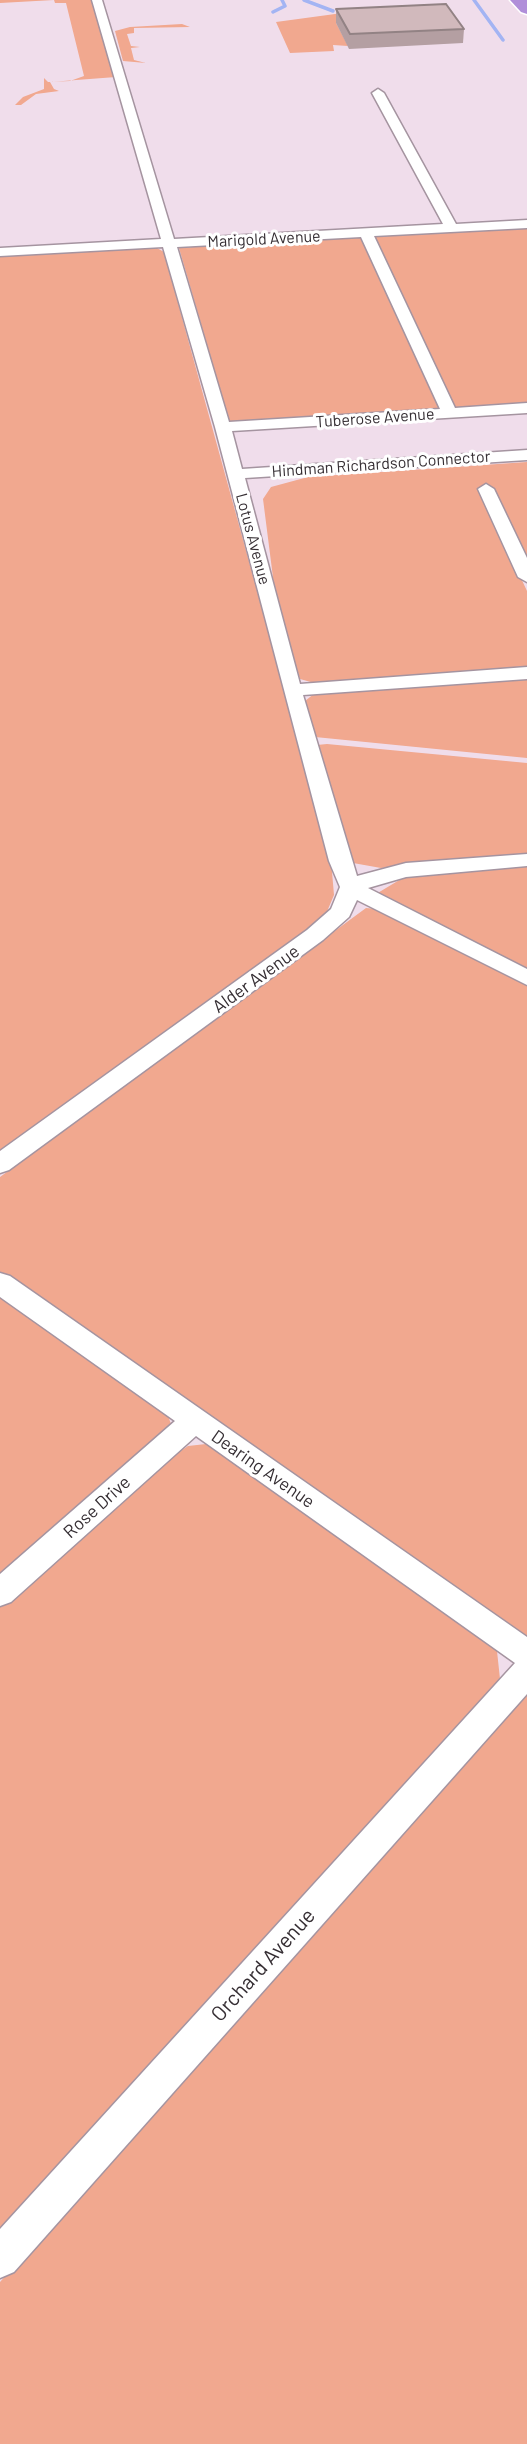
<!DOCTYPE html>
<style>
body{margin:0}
canvas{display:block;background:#f0ddeb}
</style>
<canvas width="527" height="2444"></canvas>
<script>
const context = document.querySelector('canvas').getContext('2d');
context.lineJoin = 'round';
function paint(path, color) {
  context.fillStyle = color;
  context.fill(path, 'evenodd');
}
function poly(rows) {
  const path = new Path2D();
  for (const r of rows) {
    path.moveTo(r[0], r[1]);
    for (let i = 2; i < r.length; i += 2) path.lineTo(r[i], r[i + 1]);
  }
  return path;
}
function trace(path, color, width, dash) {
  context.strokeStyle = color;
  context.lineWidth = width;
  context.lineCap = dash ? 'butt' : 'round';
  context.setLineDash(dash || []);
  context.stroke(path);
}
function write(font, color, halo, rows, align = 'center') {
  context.font = font + ' Barlow,sans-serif';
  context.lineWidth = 6;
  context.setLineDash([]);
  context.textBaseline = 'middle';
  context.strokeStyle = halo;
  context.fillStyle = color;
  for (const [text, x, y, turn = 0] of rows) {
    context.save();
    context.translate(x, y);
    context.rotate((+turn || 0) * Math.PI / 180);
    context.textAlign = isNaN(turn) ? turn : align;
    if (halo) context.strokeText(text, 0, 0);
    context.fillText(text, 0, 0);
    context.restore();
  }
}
const green = poly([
 [0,0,93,0,116,77,50,82,54,89,59,91,36,94,21,105,15,105,23,97,44,89,44,78,48,82,70,81,84,76,66,3,55,3,54,0,0,3],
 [394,6,409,7,379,21,336,23,348,46,333,45,334,51,290,53,276,22],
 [182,24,190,27,134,28,134,33,127,34,131,46,140,47,131,48,134,60,146,63,123,61,115,31,130,27],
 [527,227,527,406,455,408,374,237],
 [361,236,442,411,230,424,179,248],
 [157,248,164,252,331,860,334,895,326,914,309,931,0,1154,0,255],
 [527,462,527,561,492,487,479,488,527,591,527,669,318,684,300,679,276,601,263,499,271,487,308,477],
 [527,678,527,758,315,737,305,701,315,693],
 [327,744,527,763,527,855,381,868,353,863,317,745],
 [527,865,527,971,376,894,406,876],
 [366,908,377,909,527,984,527,1637,0,1272,0,1177],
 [0,1294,167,1413,171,1424,168,1434,0,1582],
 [206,1444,216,1446,490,1639,497,1651,500,1679,492,1694,0,2240,0,1606,173,1456,188,1446],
 [527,1693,527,2444,0,2444,0,2282]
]);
const stream = poly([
 [304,0,333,11],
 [474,0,503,40],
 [273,12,285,6,282,0]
]);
const minor = poly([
 [92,0,102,0,174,239,443,224,372,93,378,89,384,93,456,224,527,220,527,228,374,236,455,408,527,403,527,413,232,431,242,469,527,450,527,460,245,478,300,684,527,667,527,679,303,695,357,876,406,863,527,854,527,866,406,877,368,888,527,969,527,985,357,900,349,917,323,940,9,1170,0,1173,0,1151,307,930,331,909,340,887,329,861,215,427,163,247,0,256,0,248,161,239,92,0],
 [361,237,440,409,229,422,177,247,361,237],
 [486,484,494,489,527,558,527,582,518,577,478,489,486,484],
 [0,1273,10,1276,527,1637,527,1694,14,2272,0,2278,0,2229,515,1663,196,1436,11,1602,0,1606,0,1574,175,1421,0,1297,0,1273]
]);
const motorway = poly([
 [510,0,527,0,527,14,521,12,510,0]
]);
const wall = poly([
 [336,9,464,29,463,43,349,49,336,23]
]);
const building = poly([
 [446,4,464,29,350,34,336,9,446,4]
]);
const farStreetnames = [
 ["Marigold Avenue",264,239,-3],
 ["Tuberose Avenue",375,418,-4],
 ["Hindman Richardson Connector",381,464,-4],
 ["Lotus Avenue",253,539,75]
];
const streetNames = [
 ["Alder Avenue",256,979,-36],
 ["Dearing Avenue",263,1469,35],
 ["Rose Drive",97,1507,-42]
];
const nearStreetnames = [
 ["Orchard Avenue",263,1965,-48]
];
paint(green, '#f1a88f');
trace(stream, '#a3b4f3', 3.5);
trace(minor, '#a594a0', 3);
trace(motorway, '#fff', 3);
paint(minor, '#fff');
paint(motorway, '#b08ed9');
paint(wall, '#b49fa2');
paint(building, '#d1b9bc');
trace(building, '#928284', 2);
write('16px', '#352e33', '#fff', farStreetnames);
write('18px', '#352e33', '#fff', streetNames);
write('21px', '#352e33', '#fff', nearStreetnames);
</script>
